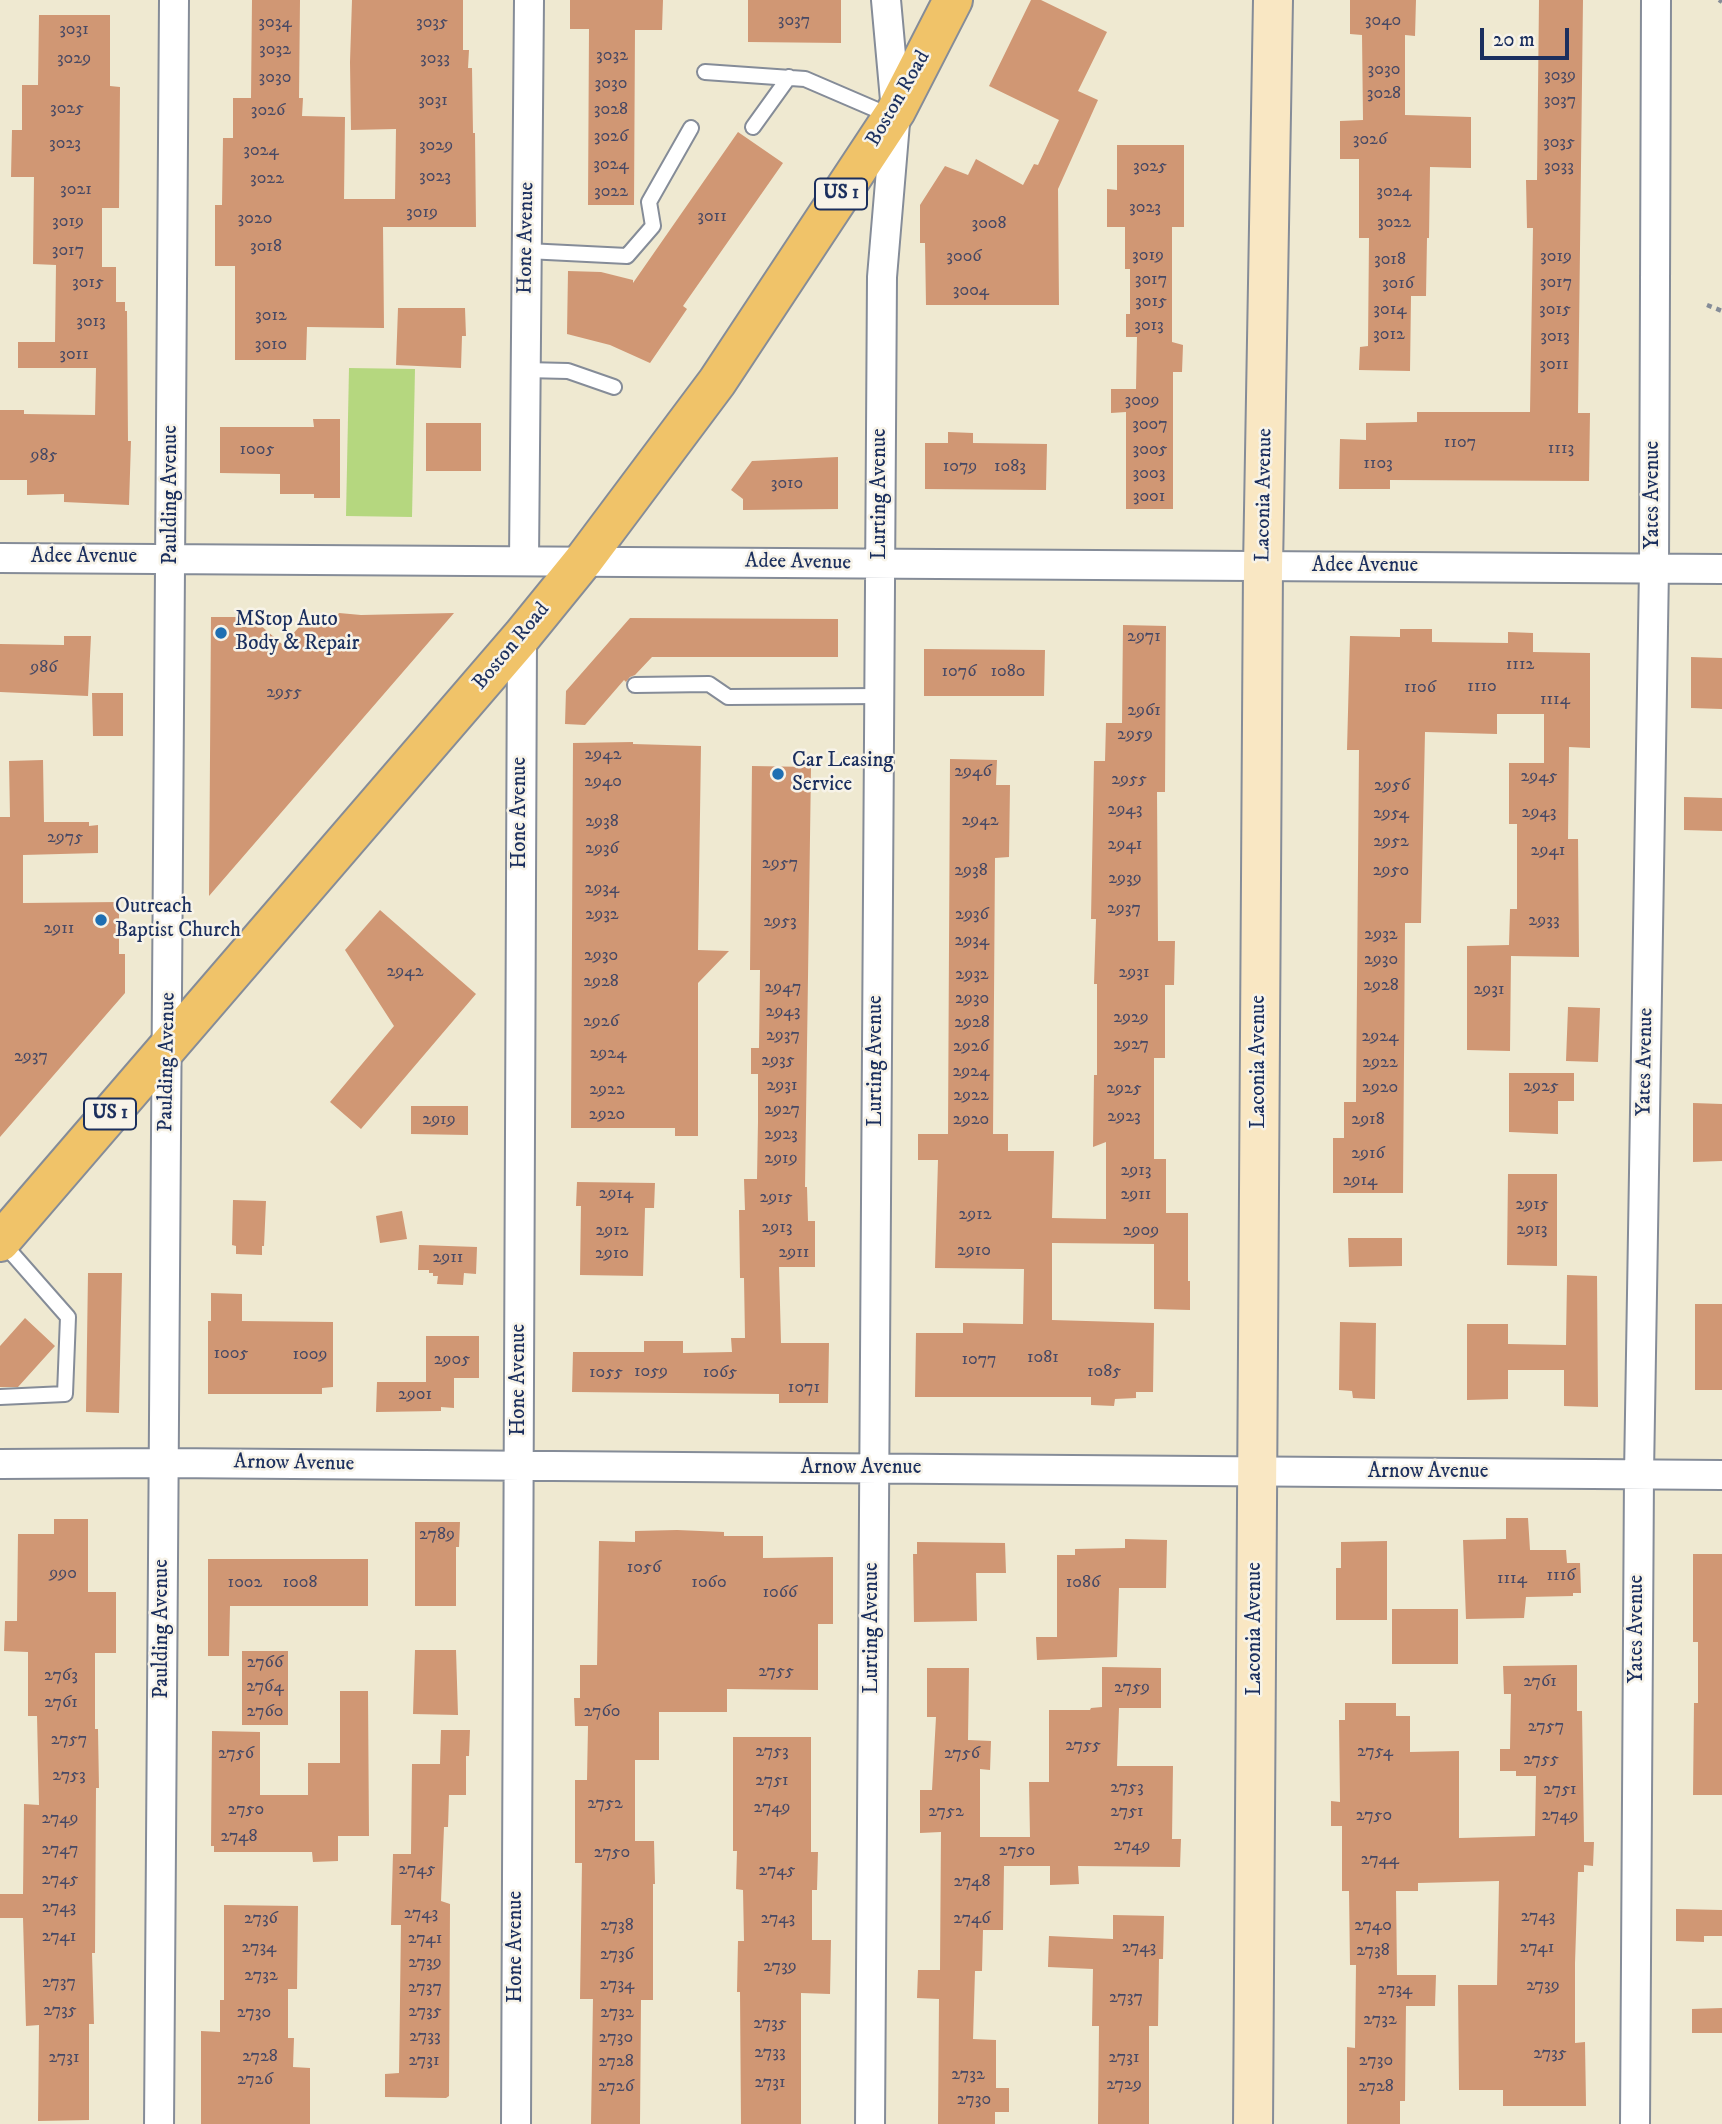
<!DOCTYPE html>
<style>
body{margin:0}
#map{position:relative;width:1722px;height:2124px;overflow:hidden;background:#efe9d1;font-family:"IM FELL DW Pica",serif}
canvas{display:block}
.scale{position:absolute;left:1480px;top:28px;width:89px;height:32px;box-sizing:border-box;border:4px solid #1b2f5e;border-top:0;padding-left:9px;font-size:21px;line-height:24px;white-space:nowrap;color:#1b2f5e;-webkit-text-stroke:5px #f7f3e8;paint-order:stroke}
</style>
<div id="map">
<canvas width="1722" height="2124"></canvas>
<div class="scale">20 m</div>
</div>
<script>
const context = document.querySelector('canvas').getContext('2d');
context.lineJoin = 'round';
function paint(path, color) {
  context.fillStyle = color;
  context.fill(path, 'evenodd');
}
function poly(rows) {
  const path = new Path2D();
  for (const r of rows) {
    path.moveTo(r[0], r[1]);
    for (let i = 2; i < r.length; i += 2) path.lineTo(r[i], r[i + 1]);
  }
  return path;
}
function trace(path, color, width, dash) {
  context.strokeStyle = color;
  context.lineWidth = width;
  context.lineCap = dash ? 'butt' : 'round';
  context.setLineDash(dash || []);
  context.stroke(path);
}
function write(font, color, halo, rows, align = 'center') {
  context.font = font + ' "IM FELL DW Pica",serif';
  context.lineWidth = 5;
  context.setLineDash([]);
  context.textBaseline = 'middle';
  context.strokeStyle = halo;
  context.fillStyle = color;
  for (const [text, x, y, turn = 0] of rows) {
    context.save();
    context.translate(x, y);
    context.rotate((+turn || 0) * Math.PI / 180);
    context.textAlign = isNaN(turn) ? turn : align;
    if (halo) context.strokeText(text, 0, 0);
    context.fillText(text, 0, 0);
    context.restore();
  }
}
const green = poly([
 [349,368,415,369,412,517,346,516]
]);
const building = poly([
 [252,0,300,0,299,98,303,98,302,116,345,117,344,199,395,199,396,129,351,130,350,62,352,0,463,0,463,50,469,50,468,68,472,68,473,133,475,133,476,227,383,227,384,328,307,327,306,360,235,360,235,266,215,266,215,205,222,205,223,138,233,138,233,98,251,98],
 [570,0,663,0,662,30,635,30,634,205,588,205,589,29,570,29],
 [748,0,841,0,841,43,748,42],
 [1031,0,1041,0,1107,32,1078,91,1098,100,1058,189,1059,305,926,305,925,243,920,243,920,205,945,166,968,175,976,159,1023,185,1034,164,1038,165,1059,120,989,86],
 [1350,0,1416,0,1415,36,1405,35,1405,115,1471,117,1471,168,1430,167,1429,238,1427,238,1426,296,1411,296,1410,371,1359,370,1360,347,1368,346,1369,238,1359,238,1359,159,1340,159,1340,121,1363,120,1362,35,1350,34],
 [1539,0,1583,0,1578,413,1590,413,1589,481,1390,480,1390,489,1339,489,1340,439,1366,440,1366,423,1417,422,1417,412,1530,412,1533,228,1527,228,1526,180,1537,180],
 [39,15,110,15,110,86,120,87,119,208,102,208,102,267,116,267,116,302,125,302,125,311,127,311,128,441,131,441,129,505,64,502,64,494,27,495,27,480,0,480,0,410,24,410,24,414,95,415,96,368,18,368,18,342,55,342,56,265,33,264,34,177,11,177,12,130,22,130,22,85,38,85],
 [738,132,783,163,683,306,687,309,650,363,610,345,567,334,568,271,601,272,633,280,633,283],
 [1117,145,1184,145,1184,227,1172,227,1172,342,1183,345,1182,372,1173,372,1173,509,1126,509,1126,412,1111,413,1111,389,1136,389,1137,337,1126,337,1126,314,1130,314,1130,269,1125,269,1125,227,1107,227,1107,189,1117,190],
 [398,308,465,308,466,336,462,336,461,368,396,365],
 [313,419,340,419,340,498,314,498,314,494,280,494,280,474,220,473,220,427,314,427],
 [426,423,481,423,481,471,426,471],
 [948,432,973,433,973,443,1047,444,1046,490,925,489,925,443,948,443],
 [838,457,838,509,743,510,743,499,731,490,752,461],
 [339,613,361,615,454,613,209,896,211,617,251,617,283,645,308,617,337,616],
 [630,618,838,619,838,657,652,657,635,675,630,677,626,682,624,680,585,725,565,724,566,691],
 [1123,625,1166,626,1165,792,1157,792,1158,941,1175,941,1174,985,1165,985,1165,1058,1154,1058,1154,1159,1166,1159,1166,1213,1188,1213,1188,1281,1190,1281,1190,1310,1154,1309,1154,1244,1052,1243,1052,1320,1154,1323,1153,1392,1136,1392,1136,1398,1115,1399,1114,1406,1091,1405,1091,1397,915,1397,916,1333,963,1333,963,1323,1023,1324,1024,1269,935,1268,938,1160,918,1160,918,1134,948,1134,950,759,997,760,996,785,1010,785,1009,857,995,858,993,1134,1008,1134,1008,1151,1054,1151,1052,1218,1106,1219,1106,1142,1093,1147,1094,1075,1097,1075,1097,984,1094,984,1096,919,1091,919,1094,761,1105,761,1106,723,1122,723],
 [1400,629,1432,629,1432,642,1508,643,1508,632,1533,633,1533,652,1590,653,1590,748,1569,747,1568,839,1578,839,1579,957,1511,956,1510,1051,1467,1050,1467,946,1509,945,1510,909,1517,909,1517,824,1509,824,1509,763,1544,763,1544,714,1497,714,1497,734,1425,732,1421,923,1405,923,1403,1193,1333,1193,1333,1138,1344,1138,1344,1102,1356,1102,1359,750,1347,750,1350,636,1400,637],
 [64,636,91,636,88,696,0,692,0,644,64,645],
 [924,649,1045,650,1044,696,924,696],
 [1691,657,1722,658,1722,709,1691,708],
 [92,693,123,693,123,736,93,736],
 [633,742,633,744,701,746,698,950,729,951,698,983,698,1136,675,1136,675,1128,571,1128,573,743],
 [43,760,44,822,89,822,89,826,98,825,98,853,23,855,23,903,119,902,119,954,125,954,125,993,0,1137,0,817,10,817,9,761],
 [752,766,811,767,805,1187,807,1187,808,1221,815,1221,815,1267,779,1267,781,1343,829,1343,828,1403,779,1403,779,1394,572,1392,573,1352,644,1352,644,1341,683,1341,683,1353,732,1352,731,1338,745,1338,744,1278,740,1278,739,1210,745,1210,744,1179,757,1179,758,1122,758,1074,751,1074,751,1048,759,1048,760,970,750,970],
 [1684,797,1722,798,1722,831,1684,830],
 [380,910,476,994,361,1129,330,1102,394,1026,345,950],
 [1568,1007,1600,1008,1598,1062,1566,1061],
 [1509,1073,1574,1073,1574,1101,1558,1101,1558,1134,1509,1132],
 [1693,1103,1722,1104,1722,1161,1693,1162],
 [411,1106,468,1106,468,1135,411,1134],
 [1508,1174,1557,1174,1557,1266,1507,1265],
 [577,1182,655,1183,654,1208,645,1208,643,1276,580,1275,581,1206,576,1206],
 [233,1200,266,1201,264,1246,262,1246,262,1255,236,1254,236,1246,232,1245],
 [402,1211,407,1239,380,1243,376,1216],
 [1348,1238,1402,1238,1402,1266,1349,1267],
 [419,1245,477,1247,476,1274,464,1273,463,1285,437,1284,438,1276,433,1276,433,1273,429,1273,429,1270,418,1270],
 [88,1273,122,1273,119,1413,86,1412],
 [1567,1275,1597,1276,1598,1407,1564,1406,1564,1370,1508,1370,1508,1399,1467,1400,1467,1324,1508,1324,1508,1344,1566,1345],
 [211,1293,242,1294,242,1321,333,1322,333,1387,322,1388,322,1394,208,1394,208,1321,211,1321],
 [1695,1304,1722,1304,1722,1390,1695,1390],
 [25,1318,55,1346,18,1387,0,1387,0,1346],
 [1340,1322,1376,1323,1375,1399,1353,1398,1352,1391,1339,1390],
 [426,1336,479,1336,479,1378,454,1378,454,1408,441,1407,441,1411,376,1412,377,1382,426,1382],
 [1506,1518,1528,1518,1530,1550,1566,1550,1567,1563,1580,1563,1581,1593,1573,1593,1573,1596,1526,1597,1524,1618,1466,1619,1463,1540,1506,1539],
 [54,1519,88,1519,88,1592,116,1592,116,1653,95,1653,95,1729,98,1729,99,1788,96,1788,95,1953,92,1953,94,2024,89,2024,89,2120,38,2121,39,2025,26,2026,23,1918,0,1918,0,1894,23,1894,24,1804,39,1805,37,1716,28,1716,28,1652,4,1651,5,1621,17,1621,18,1534,54,1534],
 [415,1522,460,1522,459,1547,456,1547,456,1606,415,1606],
 [677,1530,724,1532,724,1536,763,1536,763,1558,833,1557,833,1624,818,1624,818,1690,727,1689,727,1712,659,1712,659,1760,635,1760,635,1841,654,1841,655,1884,653,1884,653,2000,641,2000,640,2124,591,2124,593,1999,580,1999,582,1863,575,1863,575,1780,587,1780,588,1726,575,1726,574,1698,580,1698,580,1665,597,1665,599,1541,635,1542,635,1531],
 [1125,1539,1167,1540,1166,1588,1119,1588,1117,1657,1037,1660,1036,1637,1057,1637,1057,1555,1075,1555,1075,1549,1125,1548],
 [1387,1541,1387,1620,1336,1620,1336,1568,1341,1568,1341,1542],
 [917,1542,1005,1543,1006,1573,976,1573,977,1621,914,1622,913,1554,917,1554],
 [1693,1554,1722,1554,1722,1795,1693,1795,1694,1703,1698,1703,1698,1642,1693,1642],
 [208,1559,368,1559,368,1606,230,1606,229,1656,208,1656],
 [1392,1609,1458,1609,1458,1664,1392,1664],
 [415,1650,456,1650,458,1715,413,1714],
 [242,1651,288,1651,288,1725,242,1725],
 [1577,1665,1577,1711,1582,1711,1584,1842,1594,1842,1593,1866,1584,1865,1584,1872,1578,1872,1575,1963,1575,2043,1585,2042,1586,2106,1503,2106,1503,2090,1459,2090,1458,1985,1497,1985,1499,1881,1418,1883,1418,1891,1396,1891,1397,1975,1436,1975,1435,2006,1406,2006,1405,2101,1400,2101,1400,2124,1347,2124,1347,2047,1355,2048,1356,1965,1350,1965,1349,1891,1342,1891,1342,1826,1331,1826,1331,1801,1340,1802,1339,1720,1345,1720,1345,1703,1396,1703,1396,1716,1410,1716,1410,1752,1459,1751,1459,1838,1535,1836,1536,1776,1516,1776,1516,1771,1500,1771,1500,1749,1510,1749,1511,1694,1504,1694,1503,1666],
 [1102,1667,1161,1668,1161,1708,1119,1708,1117,1766,1173,1766,1172,1839,1181,1839,1180,1867,1078,1866,1079,1884,1050,1885,1050,1866,1004,1866,1003,1930,983,1930,982,1971,975,1971,973,2039,996,2040,996,2088,1009,2088,1009,2112,995,2112,995,2124,938,2124,939,1999,917,1998,918,1970,940,1970,941,1832,920,1833,920,1790,932,1790,936,1717,927,1717,927,1668,969,1668,968,1740,991,1741,990,1770,980,1769,980,1837,1030,1837,1029,1782,1049,1782,1049,1710,1090,1710,1091,1708,1102,1707],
 [340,1691,368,1691,369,1836,338,1836,338,1861,313,1862,312,1852,214,1852,214,1846,211,1846,212,1731,260,1732,260,1795,308,1795,308,1763,340,1763],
 [441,1730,470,1730,469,1756,466,1756,466,1795,449,1795,448,1827,444,1827,441,1901,450,1904,449,2096,446,2098,385,2097,385,2074,399,2073,401,1925,391,1925,393,1854,411,1854,412,1764,440,1764],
 [733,1737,811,1737,811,1852,818,1852,817,1890,812,1890,812,1940,831,1940,830,1994,801,1993,801,2124,741,2124,740,1992,737,1992,738,1941,744,1941,743,1890,736,1889,737,1851,733,1851],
 [224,1905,298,1906,297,1989,288,1989,288,2038,294,2038,293,2067,310,2068,310,2124,201,2124,201,2031,220,2032,220,2000,224,2000],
 [1676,1909,1722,1910,1722,1936,1704,1936,1704,1942,1676,1941],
 [1113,1915,1164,1916,1163,1959,1159,1959,1158,2026,1149,2026,1149,2124,1098,2124,1099,2026,1092,2026,1093,1969,1048,1967,1049,1936,1113,1939],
 [1722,2008,1722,2033,1692,2033,1692,2009]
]);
const path = poly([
 [1719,0,1722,2],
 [1707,305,1722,311]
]);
const lane = poly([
 [705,72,805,79,891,116],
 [753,127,789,77],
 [527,251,627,256,653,226,649,202,691,128],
 [525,370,568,371,614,387],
 [635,685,709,684,728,697,880,696],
 [0,1397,65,1394,68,1317,2,1242]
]);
const street = poly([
 [0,558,1722,569],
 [524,561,529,0],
 [0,1464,164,1463,1722,1475],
 [159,2124,174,0],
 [516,2124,522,636],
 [870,2124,882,277,896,111,886,0],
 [1635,2124,1639,1474,1654,568,1656,0]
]);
const secondary = poly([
 [1253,2124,1263,567,1273,0]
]);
const primary = poly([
 [0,1242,522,636,583,561,717,382,896,111,953,0]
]);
const markers = [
 [221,633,7,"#1f6fb2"],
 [778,774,7,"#1f6fb2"],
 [101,920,7,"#1f6fb2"]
];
const numberNames = [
 ["3037",794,21],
 ["3040",1383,21],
 ["3034",275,23],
 ["3035",432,23],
 ["3031",74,30],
 ["3032",275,50],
 ["3032",612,56],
 ["3029",74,59],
 ["3033",435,59],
 ["3030",1384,70],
 ["3039",1560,76],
 ["3030",275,78],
 ["3030",611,84],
 ["3028",1384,94],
 ["3031",433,101],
 ["3037",1560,101],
 ["3025",67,109],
 ["3028",611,110],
 ["3026",268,111],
 ["3026",611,137],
 ["3026",1370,140],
 ["3035",1559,143],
 ["3023",65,144],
 ["3029",436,146],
 ["3024",261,151],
 ["3024",611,165],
 ["3025",1150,167],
 ["3033",1559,167],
 ["3023",435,177],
 ["3022",267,179],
 ["3021",76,190],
 ["3022",611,192],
 ["3024",1394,192],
 ["3023",1145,208],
 ["3019",422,213],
 ["3011",712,217],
 ["3020",255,219],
 ["3019",68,222],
 ["3022",1394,223],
 ["3008",989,224],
 ["3018",266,247],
 ["3017",68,251],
 ["3019",1148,256],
 ["3006",964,257],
 ["3019",1556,257],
 ["3018",1390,260],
 ["3017",1151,280],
 ["3015",88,283],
 ["3017",1556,283],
 ["3016",1398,284],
 ["3004",971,291],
 ["3015",1151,302],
 ["3014",1390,310],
 ["3015",1555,310],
 ["3012",271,316],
 ["3013",91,322],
 ["3013",1149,326],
 ["3012",1389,335],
 ["3013",1555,337],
 ["3010",271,345],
 ["3011",74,355],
 ["3011",1554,365],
 ["3009",1142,401],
 ["3007",1150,425],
 ["1107",1460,443],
 ["1113",1561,449],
 ["1005",257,450],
 ["3005",1150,450],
 ["985",44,456],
 ["1103",1378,464],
 ["1079",960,467],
 ["1083",1010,467],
 ["3003",1149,474],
 ["3010",787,484],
 ["3001",1149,497],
 ["2971",1144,637],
 ["1112",1520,665],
 ["986",44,668],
 ["1076",959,672],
 ["1080",1008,672],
 ["1110",1482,687],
 ["1106",1420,688],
 ["2955",284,693],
 ["1114",1555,700],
 ["2961",1144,711],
 ["2959",1135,735],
 ["2942",603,755],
 ["2946",973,772],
 ["2945",1539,777],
 ["2955",1129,780],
 ["2940",603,782],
 ["2956",1392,786],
 ["2943",1125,810],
 ["2943",1539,813],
 ["2954",1391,814],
 ["2942",980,821],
 ["2938",602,822],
 ["2975",65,838],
 ["2952",1391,842],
 ["2941",1125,845],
 ["2936",602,849],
 ["2941",1548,851],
 ["2957",780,864],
 ["2938",971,871],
 ["2950",1391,871],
 ["2939",1125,879],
 ["2934",602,889],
 ["2937",1124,909],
 ["2932",602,915],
 ["2936",972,915],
 ["2933",1544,921],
 ["2953",780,922],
 ["2911",59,929],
 ["2932",1381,935],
 ["2934",972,941],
 ["2930",601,956],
 ["2930",1381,960],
 ["2942",405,972],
 ["2931",1134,973],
 ["2932",972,975],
 ["2928",601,982],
 ["2928",1381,986],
 ["2947",783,988],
 ["2931",1489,990],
 ["2930",972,999],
 ["2943",783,1012],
 ["2929",1131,1018],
 ["2926",601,1022],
 ["2928",972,1023],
 ["2937",783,1036],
 ["2924",1380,1037],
 ["2927",1131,1045],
 ["2926",971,1047],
 ["2924",608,1054],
 ["2937",31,1057],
 ["2935",778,1061],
 ["2922",1380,1063],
 ["2924",971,1072],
 ["2931",782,1086],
 ["2925",1541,1087],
 ["2920",1380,1088],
 ["2925",1124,1089],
 ["2922",607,1090],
 ["2922",971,1096],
 ["2927",782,1110],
 ["2920",607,1115],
 ["2923",1124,1117],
 ["2919",439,1120],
 ["2920",971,1120],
 ["2918",1368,1120],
 ["2923",781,1135],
 ["2916",1368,1154],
 ["2919",781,1159],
 ["2913",1136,1171],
 ["2914",1360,1181],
 ["2914",616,1194],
 ["2911",1136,1195],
 ["2915",776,1198],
 ["2915",1532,1205],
 ["2912",975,1215],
 ["2913",777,1228],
 ["2913",1532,1230],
 ["2912",612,1231],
 ["2909",1141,1231],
 ["2910",974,1251],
 ["2911",794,1253],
 ["2910",612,1254],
 ["2911",448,1258],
 ["1005",231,1354],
 ["1009",310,1355],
 ["1081",1043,1358],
 ["2905",452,1360],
 ["1077",979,1360],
 ["1059",651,1372],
 ["1085",1104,1372],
 ["1055",606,1373],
 ["1065",720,1373],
 ["1071",804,1388],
 ["2901",415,1395],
 ["2789",437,1535],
 ["1056",644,1568],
 ["990",63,1574],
 ["1116",1561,1576],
 ["1114",1512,1579],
 ["1002",245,1583],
 ["1008",300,1583],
 ["1060",709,1583],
 ["1086",1083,1583],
 ["1066",780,1593],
 ["2766",265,1663],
 ["2755",776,1672],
 ["2763",61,1676],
 ["2761",1540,1682],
 ["2764",265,1687],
 ["2759",1132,1688],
 ["2761",61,1703],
 ["2760",265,1712],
 ["2760",602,1712],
 ["2757",1546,1727],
 ["2757",69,1740],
 ["2755",1083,1746],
 ["2753",772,1752],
 ["2754",1375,1752],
 ["2756",236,1754],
 ["2756",962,1754],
 ["2755",1541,1760],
 ["2753",69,1776],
 ["2751",772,1781],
 ["2753",1127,1788],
 ["2751",1560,1790],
 ["2752",605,1804],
 ["2749",772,1808],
 ["2750",246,1810],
 ["2752",946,1812],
 ["2751",1127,1812],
 ["2750",1374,1816],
 ["2749",1560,1816],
 ["2749",60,1819],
 ["2748",239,1837],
 ["2749",1132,1846],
 ["2747",60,1850],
 ["2750",1017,1851],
 ["2750",612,1853],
 ["2744",1380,1860],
 ["2745",417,1870],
 ["2745",777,1871],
 ["2745",60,1880],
 ["2748",972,1882],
 ["2743",59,1908],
 ["2743",421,1914],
 ["2743",1538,1917],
 ["2736",261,1919],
 ["2743",778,1919],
 ["2746",972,1919],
 ["2738",617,1926],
 ["2740",1373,1926],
 ["2741",59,1937],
 ["2741",425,1939],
 ["2734",259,1948],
 ["2743",1139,1948],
 ["2741",1537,1948],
 ["2738",1373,1951],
 ["2736",617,1955],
 ["2739",425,1963],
 ["2739",780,1967],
 ["2732",261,1976],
 ["2737",59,1983],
 ["2734",617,1985],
 ["2739",1543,1986],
 ["2737",425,1988],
 ["2734",1395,1990],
 ["2737",1126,1998],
 ["2735",60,2011],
 ["2735",425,2012],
 ["2730",254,2013],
 ["2732",617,2013],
 ["2732",1380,2020],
 ["2735",770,2024],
 ["2733",425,2037],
 ["2730",616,2038],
 ["2733",770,2053],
 ["2735",1550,2054],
 ["2728",260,2057],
 ["2731",64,2058],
 ["2731",1124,2058],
 ["2731",424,2061],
 ["2730",1376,2061],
 ["2728",616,2062],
 ["2732",968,2075],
 ["2726",255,2080],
 ["2731",770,2083],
 ["2729",1124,2085],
 ["2726",616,2087],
 ["2728",1376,2087],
 ["2730",974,2100]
];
const shields = [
 [841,194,52],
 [110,1114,52]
];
const shieldNames = [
 ["US 1",841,194],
 ["US 1",110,1114]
];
const streetNames = [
 ["Boston Road",899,99,-60],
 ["Hone Avenue",527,238,-89],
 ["Lurting Avenue",881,494,-90],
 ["Paulding Avenue",172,495,-90],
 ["Laconia Avenue",1265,495,-89],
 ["Yates Avenue",1654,495,-90],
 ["Adee Avenue",84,558],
 ["Adee Avenue",798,563,1],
 ["Adee Avenue",1365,567],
 ["Boston Road",512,647,-50],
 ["Hone Avenue",521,813,-90],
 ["Lurting Avenue",877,1061,-90],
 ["Paulding Avenue",168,1062,-89],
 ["Laconia Avenue",1260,1062,-90],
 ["Yates Avenue",1646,1062,-89],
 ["Hone Avenue",520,1380,-90],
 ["Arnow Avenue",294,1464,1],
 ["Arnow Avenue",861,1469],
 ["Arnow Avenue",1428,1473],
 ["Lurting Avenue",873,1628,-90],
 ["Paulding Avenue",163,1629,-90],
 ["Laconia Avenue",1256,1629,-90],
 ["Yates Avenue",1638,1629,-90],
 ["Hone Avenue",517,1947,-90]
];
const poiNames = [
 ["MStop Auto",235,621],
 ["Body & Repair",235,645],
 ["Car Leasing",792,762],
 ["Service",792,786],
 ["Outreach",115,908],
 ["Baptist Church",115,932]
];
paint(green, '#b5d77f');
paint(building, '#d09774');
trace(lane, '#858c98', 18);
trace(street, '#858c98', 32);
trace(secondary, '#858c98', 42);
trace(primary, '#858c98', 42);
trace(path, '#858c98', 4.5, [5, 5]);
trace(lane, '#fff', 14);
trace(street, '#fff', 28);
trace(secondary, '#f9e7c3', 38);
trace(primary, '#f0c369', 38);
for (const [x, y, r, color] of markers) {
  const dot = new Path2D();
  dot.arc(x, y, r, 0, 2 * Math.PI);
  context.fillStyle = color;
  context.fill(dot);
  trace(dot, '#f7f3e8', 2.5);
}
write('18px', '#484964', null, numberNames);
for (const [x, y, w] of shields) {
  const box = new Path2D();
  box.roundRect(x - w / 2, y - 15.5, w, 31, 5);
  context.fillStyle = '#f7f3e8';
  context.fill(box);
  trace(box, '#1b2f5e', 2);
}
write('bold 19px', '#1b2f5e', null, shieldNames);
write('21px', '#1b2f5e', '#f7f3e8', streetNames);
write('21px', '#1b2f5e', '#f7f3e8', poiNames, 'left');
</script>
